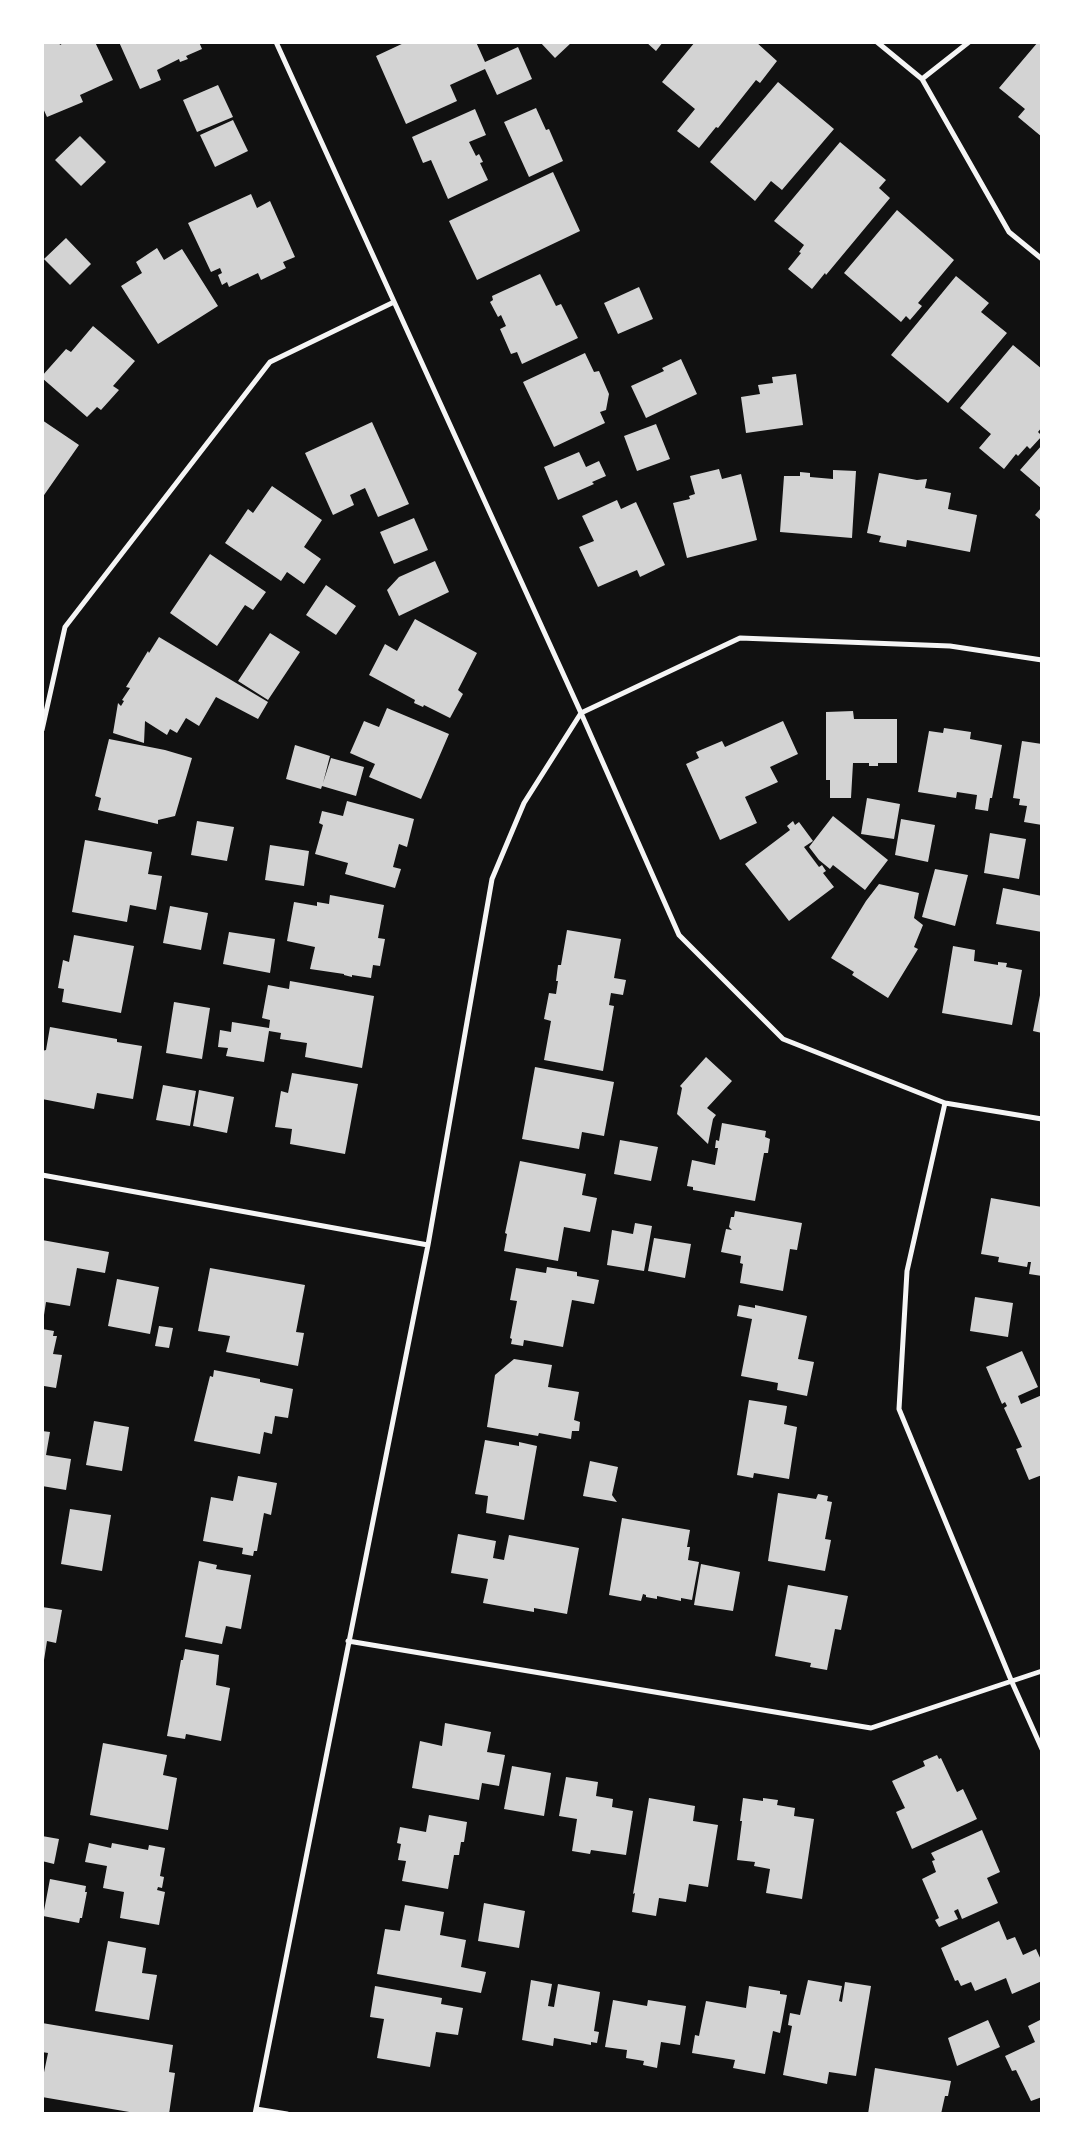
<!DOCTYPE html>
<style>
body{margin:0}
#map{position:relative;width:1084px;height:2156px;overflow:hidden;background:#111;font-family:Manrope,sans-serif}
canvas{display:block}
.frame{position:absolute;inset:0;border:44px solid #fff;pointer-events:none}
</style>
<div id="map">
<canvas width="1084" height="2156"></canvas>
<div class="frame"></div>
</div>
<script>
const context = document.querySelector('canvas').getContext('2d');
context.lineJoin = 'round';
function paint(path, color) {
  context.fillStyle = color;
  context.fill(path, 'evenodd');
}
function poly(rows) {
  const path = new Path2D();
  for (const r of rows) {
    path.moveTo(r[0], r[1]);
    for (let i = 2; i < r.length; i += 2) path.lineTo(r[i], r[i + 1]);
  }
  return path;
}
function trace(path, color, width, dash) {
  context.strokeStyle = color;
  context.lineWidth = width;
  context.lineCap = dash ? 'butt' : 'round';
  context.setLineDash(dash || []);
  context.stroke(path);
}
const building = poly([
 [49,42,59,42,60,45,65,42,95,42,113,80,80,95,83,102,47,117,42,106,42,45],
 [119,42,199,42,202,49,186,56,188,59,180,62,179,59,157,70,161,80,140,89],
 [406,42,476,42,485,62,518,47,532,79,497,95,485,69,450,85,457,101,406,124,376,56],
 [540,42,572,42,555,58],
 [646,42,663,42,656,51],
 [695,42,756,42,777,61,760,83,756,80,718,128,716,127,699,148,677,131,695,109,662,82],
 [1038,42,1042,42,1042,137,1018,117,1025,109,999,88],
 [778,82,834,129,782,190,771,181,755,201,710,162],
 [218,85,233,117,197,132,183,100],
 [536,108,546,130,549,129,563,161,529,177,504,122],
 [475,109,486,135,469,142,476,156,479,154,483,162,480,163,488,180,448,199,431,160,423,163,412,137],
 [233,120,248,151,215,167,200,135],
 [80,136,106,162,81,186,55,160],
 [840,142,886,180,879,188,890,198,826,275,825,273,812,289,788,269,801,253,799,252,804,245,774,221],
 [553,172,580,231,477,280,449,221],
 [251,194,257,208,270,201,295,257,283,262,286,268,261,280,258,273,229,287,227,282,222,285,218,275,222,273,220,268,211,272,188,223],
 [897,210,954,260,918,303,922,306,910,320,906,316,901,322,844,273],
 [66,238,91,264,70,285,44,259],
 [157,248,164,260,182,249,218,306,158,344,121,286,142,273,136,262],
 [540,274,556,306,561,304,578,338,522,364,517,352,511,354,500,329,506,326,501,315,498,317,490,302,493,300,492,296],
 [956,276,989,303,981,312,1007,333,948,403,891,355],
 [639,287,653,319,618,334,604,303],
 [93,326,135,361,113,386,119,390,101,410,97,407,87,417,42,378,42,376,66,349,71,352],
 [1013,345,1042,369,1042,427,1038,432,1042,436,1030,449,1027,446,1018,456,1016,454,1004,469,979,448,991,434,960,408],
 [585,353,594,372,599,371,609,394,606,410,600,412,605,423,554,447,523,382],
 [681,359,697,394,646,418,631,386,664,371,662,368],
 [796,374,803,425,746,433,741,397,760,394,758,385,773,383,772,377],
 [42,420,79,445,42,498],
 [372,422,409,504,378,517,365,488,350,495,354,505,333,515,305,453],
 [656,424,670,459,637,471,624,436],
 [1042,445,1042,489,1020,470],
 [579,452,586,467,599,461,606,476,592,482,594,484,558,500,544,467],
 [719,469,722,479,741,474,757,540,687,558,673,503,690,499,689,496,695,494,690,476],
 [833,470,856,471,852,538,780,532,784,476,800,476,800,472,810,473,810,477,833,479],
 [879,473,917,480,927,479,925,488,951,493,948,509,977,515,970,552,907,540,906,547,879,542,881,536,867,533],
 [272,486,322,520,304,547,321,559,304,584,287,572,281,581,225,543,248,509,253,513],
 [617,500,621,509,636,502,665,565,640,577,637,570,598,587,579,547,594,541,582,516],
 [1042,507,1042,521,1035,515],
 [414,518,428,550,394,564,380,532],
 [210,554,266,592,253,610,245,605,217,646,170,613],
 [435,561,449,592,399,616,387,590,399,577],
 [326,585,356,606,336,635,306,615],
 [415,619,477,653,458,690,463,694,450,718,424,705,423,707,414,703,415,700,369,675,385,644,397,651],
 [270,633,300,652,268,700,238,681],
 [159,637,268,702,258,719,216,697,199,726,186,718,177,733,170,729,167,735,145,721,144,743,113,733,118,703,121,706,124,701,122,700,130,688,126,687,148,651,149,653],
 [387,708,449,734,421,799,369,777,375,764,350,753,364,721,379,727],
 [853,711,854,719,897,719,897,763,878,763,878,766,869,766,869,763,853,763,851,798,830,798,830,780,826,780,826,712],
 [783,721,798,754,770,767,778,782,745,797,757,823,720,840,686,764,699,758,696,752,722,741,725,747],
 [944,728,971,732,970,739,1002,745,992,798,990,798,988,811,975,809,977,795,957,792,956,798,918,792,929,731,943,733],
 [109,739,165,750,192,758,175,816,158,820,158,824,98,810,101,798,95,796],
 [1022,741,1042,744,1042,825,1024,822,1027,806,1019,805,1020,799,1013,798],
 [295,745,330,756,323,783,331,758,364,767,356,796,322,786,321,789,286,779],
 [867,798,900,804,894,839,861,834],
 [347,801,414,819,407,847,399,844,393,867,401,869,395,888,345,874,348,863,315,854,323,825,319,823,322,811,343,816],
 [833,816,888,860,865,890,833,865,830,869,819,860,809,847],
 [901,819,935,825,928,862,895,855],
 [197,821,234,827,227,861,191,855],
 [793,821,795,825,799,822,813,841,804,847,819,867,822,865,826,871,823,873,834,887,789,921,745,864,790,830,787,826],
 [990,833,1026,839,1019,879,984,873],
 [85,840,152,852,148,874,162,876,156,910,130,905,127,922,72,912],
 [270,845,309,851,304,886,265,880],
 [935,869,968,875,955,926,922,917],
 [879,884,919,893,914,918,923,925,914,947,918,949,888,998,852,975,854,972,831,958,866,901],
 [1003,888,1042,896,1042,932,996,924],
 [330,895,384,905,378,938,385,939,380,966,373,965,371,978,352,975,352,977,344,975,344,974,310,969,315,947,287,941,294,902,317,906,317,902,329,904],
 [170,906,208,913,201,950,163,943],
 [567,930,621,939,614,978,626,980,623,995,611,993,609,1005,614,1006,603,1071,544,1060,551,1021,544,1019,549,993,556,994,558,981,556,981,558,965,561,965],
 [229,932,275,939,270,973,223,964],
 [74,935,134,946,121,1013,62,1002,64,989,58,988,63,960,69,962],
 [953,946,975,950,974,961,998,965,998,962,1007,963,1006,967,1022,970,1012,1025,942,1013],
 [290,981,374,996,362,1068,305,1057,307,1043,280,1039,281,1033,269,1031,264,1062,226,1056,228,1048,218,1047,220,1030,231,1032,232,1022,269,1028,270,1020,262,1018,268,985,289,989],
 [1041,990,1042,990,1042,1033,1033,1031],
 [174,1002,210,1008,202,1059,166,1053],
 [50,1027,117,1039,117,1042,142,1046,133,1099,97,1093,94,1109,42,1099,42,1051,46,1050],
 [706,1057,732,1081,707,1108,716,1115,713,1119,708,1144,677,1114,682,1088,680,1086],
 [535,1067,614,1082,604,1136,582,1132,579,1149,522,1139],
 [292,1073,358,1084,345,1154,290,1144,292,1129,275,1127,281,1091,288,1093],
 [163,1085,196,1091,190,1126,156,1120],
 [199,1090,234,1097,227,1133,193,1126],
 [722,1123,766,1131,765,1137,770,1139,768,1153,764,1153,755,1201,693,1190,693,1187,687,1186,692,1160,715,1165,718,1148,715,1148,716,1140,719,1141],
 [620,1140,658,1147,651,1181,614,1174],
 [520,1161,586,1174,582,1195,597,1198,590,1232,564,1227,558,1261,504,1251,507,1234,505,1233],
 [991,1198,1042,1207,1042,1276,1029,1274,1031,1262,1028,1262,1027,1267,998,1262,999,1257,981,1254],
 [735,1211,802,1223,797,1250,790,1249,783,1291,740,1283,743,1264,740,1263,741,1256,721,1252,726,1229,732,1230,729,1227,731,1217,734,1217],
 [635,1223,652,1226,644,1271,607,1265,612,1230,633,1234],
 [654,1238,691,1244,685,1278,648,1271],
 [42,1240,109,1252,105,1273,77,1268,70,1306,46,1302,44,1315,42,1314],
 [547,1267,577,1272,577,1276,599,1280,594,1304,572,1300,563,1347,524,1340,523,1346,511,1344,512,1339,510,1338,517,1301,510,1300,516,1268,546,1273],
 [210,1268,305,1285,296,1332,304,1333,298,1366,226,1352,230,1336,198,1331],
 [117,1279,159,1287,150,1334,108,1326],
 [975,1297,1013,1303,1008,1337,970,1331],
 [739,1305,755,1308,755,1305,807,1316,798,1359,814,1362,807,1396,777,1390,778,1383,741,1376,752,1319,737,1316],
 [159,1326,173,1328,169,1348,155,1346],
 [42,1329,54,1331,53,1336,57,1336,53,1354,62,1355,56,1388,44,1386,44,1391],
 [1022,1351,1038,1387,1018,1396,1021,1404,1042,1395,1042,1475,1029,1480,1016,1449,1022,1447,1004,1408,1007,1406,1005,1402,1002,1404,986,1367],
 [514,1359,552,1365,548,1387,579,1392,574,1420,580,1422,579,1431,572,1431,571,1439,539,1433,538,1436,487,1427,495,1375],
 [214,1370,260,1379,260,1382,293,1389,288,1418,275,1416,272,1434,264,1432,260,1454,194,1441,210,1376,213,1377],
 [749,1400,787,1406,784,1424,797,1427,789,1479,754,1473,753,1478,737,1475],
 [94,1421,129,1427,122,1471,86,1465],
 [42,1431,50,1432,46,1455,71,1459,66,1490,42,1486],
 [485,1440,519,1446,519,1442,537,1446,524,1520,486,1513,488,1496,475,1494],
 [590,1461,618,1467,612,1495,617,1502,583,1496],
 [238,1476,277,1483,271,1515,264,1513,257,1551,254,1551,253,1556,242,1554,243,1548,203,1541,211,1497,233,1501],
 [778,1493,816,1499,818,1494,828,1496,827,1501,832,1502,825,1539,831,1540,825,1571,768,1561],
 [70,1509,111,1515,102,1571,61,1564],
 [622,1518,690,1530,687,1547,690,1547,688,1560,699,1562,692,1600,681,1598,681,1601,657,1596,657,1599,646,1597,646,1595,643,1594,641,1601,609,1595],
 [458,1534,496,1541,493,1558,504,1560,509,1535,579,1548,567,1614,534,1608,534,1612,483,1603,488,1579,451,1573],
 [199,1561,217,1565,216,1569,251,1575,241,1629,226,1626,222,1644,185,1637],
 [701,1564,740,1572,733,1611,694,1605],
 [788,1585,848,1596,841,1630,835,1629,827,1670,810,1667,811,1663,775,1656],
 [42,1607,62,1610,56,1643,47,1641,44,1660],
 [185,1649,219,1655,216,1685,230,1688,221,1741,186,1734,185,1739,167,1736,181,1660,183,1660],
 [445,1723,491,1732,487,1752,505,1755,499,1786,482,1783,479,1800,412,1788,420,1741,442,1746],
 [103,1743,167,1755,163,1775,177,1778,168,1830,90,1815],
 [937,1755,939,1759,941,1758,957,1792,963,1789,977,1819,912,1849,896,1812,905,1808,892,1781,925,1766,923,1761],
 [512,1766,551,1773,544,1816,504,1809],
 [566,1777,598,1782,596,1796,613,1799,612,1807,633,1811,626,1855,591,1850,590,1854,572,1851,577,1819,559,1816],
 [649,1798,695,1806,693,1821,718,1825,708,1887,689,1884,686,1902,659,1898,656,1916,632,1912,635,1893,633,1894],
 [743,1798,763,1801,763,1798,778,1800,777,1805,795,1808,794,1816,814,1819,802,1899,766,1893,770,1869,754,1866,755,1862,737,1860,742,1821,740,1821],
 [429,1815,467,1822,464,1842,461,1842,459,1855,454,1855,448,1889,402,1881,406,1861,398,1860,401,1844,397,1843,400,1827,426,1832],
 [982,1830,1000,1872,987,1878,998,1903,962,1919,958,1909,954,1911,958,1919,939,1927,935,1920,939,1918,922,1879,936,1872,932,1861,935,1860,931,1853],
 [42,1836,59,1839,54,1864,42,1861],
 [89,1843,111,1848,112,1843,148,1850,149,1845,165,1848,160,1876,164,1877,162,1888,158,1887,157,1890,165,1892,159,1925,120,1918,124,1892,103,1888,107,1866,85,1862],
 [50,1879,86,1886,85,1892,87,1892,82,1918,80,1918,79,1923,43,1916],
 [484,1903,525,1911,519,1948,478,1941],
 [405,1905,444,1912,440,1935,466,1940,461,1967,486,1972,481,1993,377,1974,385,1929,400,1931],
 [999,1921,1007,1940,1015,1937,1023,1955,1036,1949,1042,1962,1042,1981,1012,1994,1006,1978,975,1991,971,1982,961,1986,958,1980,955,1981,941,1948],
 [108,1941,146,1948,142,1973,157,1975,149,2020,95,2011],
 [531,1980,552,1984,548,2006,554,2007,558,1984,600,1992,594,2031,599,2032,597,2043,591,2042,591,2045,554,2038,553,2046,522,2040],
 [808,1980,842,1986,839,2001,842,2002,845,1982,871,1986,856,2076,829,2072,827,2084,783,2075,792,2026,788,2025,790,2013,800,2015],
 [375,1986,442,1998,441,2004,463,2008,458,2035,436,2032,430,2067,377,2058,384,2019,370,2017],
 [749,1986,780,1991,780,1994,787,1995,780,2033,773,2031,765,2074,733,2068,735,2060,692,2053,695,2035,699,2036,706,2001,746,2008],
 [613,2000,647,2006,648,2000,686,2006,680,2045,661,2042,657,2068,643,2065,644,2061,626,2058,627,2050,605,2047],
 [1042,2019,1042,2097,1031,2101,1016,2070,1012,2071,1005,2056,1035,2042,1028,2026],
 [988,2020,1000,2047,957,2066,948,2038],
 [42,2023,173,2045,169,2072,175,2073,169,2114,141,2114,42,2097,42,2082,48,2053,42,2052],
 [875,2068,951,2081,948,2096,945,2096,941,2114,868,2114]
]);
const minor = poly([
 [276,42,581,713,679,935,783,1039,945,1103,1042,1119],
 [877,42,922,79,1009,232,1042,259],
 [922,79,969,42],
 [42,730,65,627,270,362,394,302],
 [945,1103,907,1271,899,1409,1011,1680,1042,1749],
 [42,1175,428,1245],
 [348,1641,871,1728,1042,1671],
 [256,2109,287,2114],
 [255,2114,428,1245,492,879,524,803,581,713,740,638,950,646,1042,660]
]);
paint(building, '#d3d3d3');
trace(minor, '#f5f5f5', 5);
</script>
